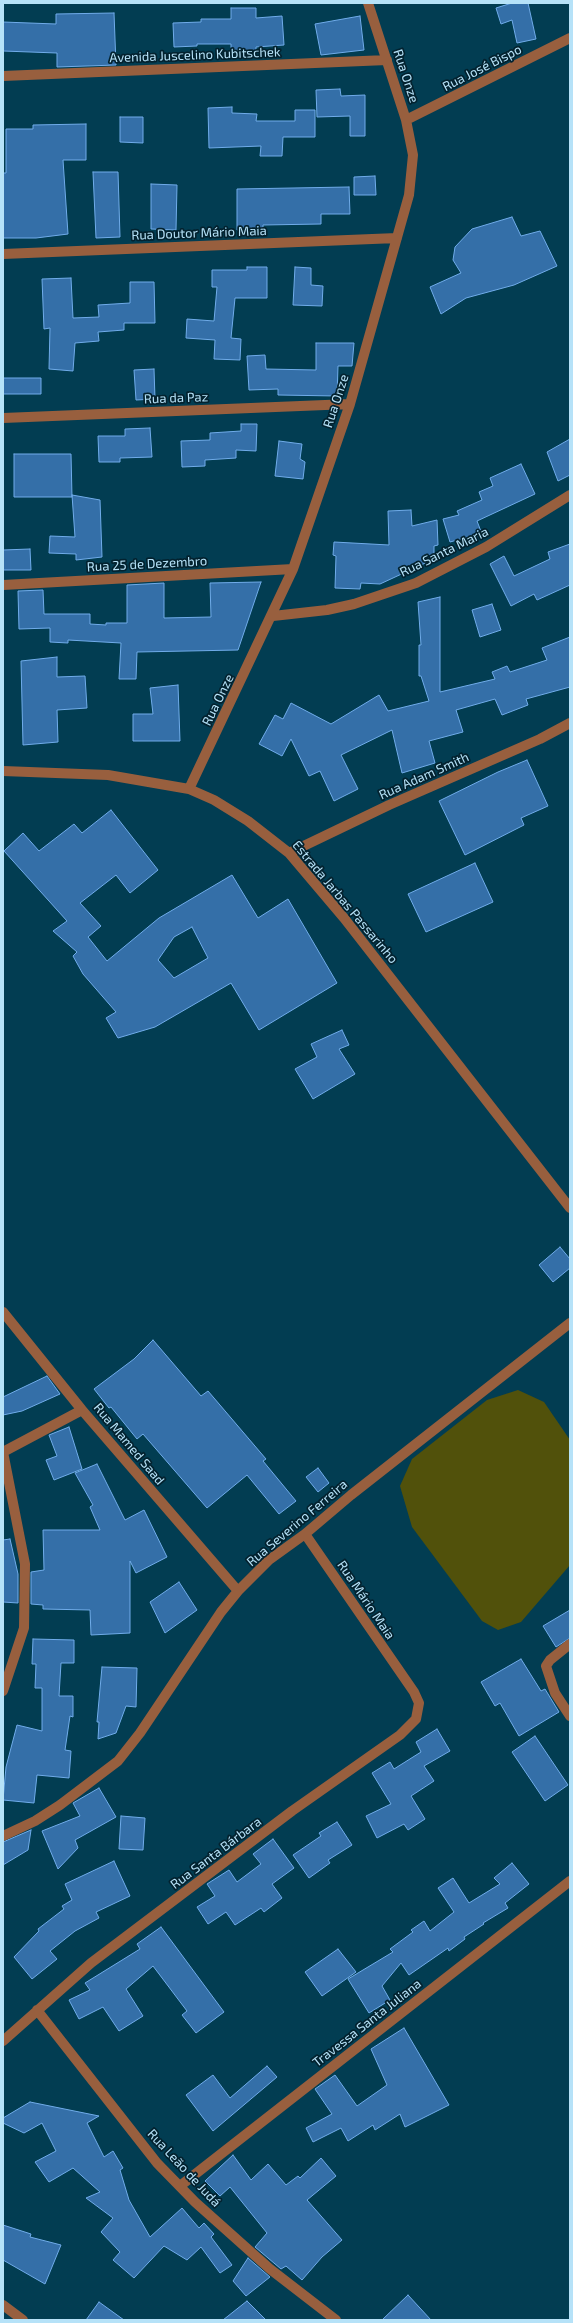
<!DOCTYPE html>
<meta charset="utf-8">
<style>
body{margin:0}
#map{position:relative;width:573px;height:2323px;overflow:hidden;background:#023d52;font-family:"Exo 2",sans-serif}
canvas{display:block}
.frame{position:absolute;inset:0;border:4px solid #b6e2f8;pointer-events:none}
</style>
<div id="map">
<canvas width="573" height="2323"></canvas>
<div class="frame"></div>
</div>
<script>
const context = document.querySelector('canvas').getContext('2d');
context.lineJoin = 'round';
function paint(path, color) {
  context.fillStyle = color;
  context.fill(path, 'evenodd');
}
function poly(rows) {
  const path = new Path2D();
  for (const r of rows) {
    path.moveTo(r[0], r[1]);
    for (let i = 2; i < r.length; i += 2) path.lineTo(r[i], r[i + 1]);
  }
  return path;
}
function trace(path, color, width, dash) {
  context.strokeStyle = color;
  context.lineWidth = width;
  context.lineCap = dash ? 'butt' : 'round';
  context.setLineDash(dash || []);
  context.stroke(path);
}
function write(font, color, halo, rows, align = 'center') {
  context.font = font + ' "Exo 2",sans-serif';
  context.lineWidth = 3.5;
  context.setLineDash([]);
  context.textBaseline = 'middle';
  context.strokeStyle = halo;
  context.fillStyle = color;
  for (const [text, x, y, turn = 0] of rows) {
    context.save();
    context.translate(x, y);
    context.rotate((+turn || 0) * Math.PI / 180);
    context.textAlign = isNaN(turn) ? turn : align;
    if (halo) context.strokeText(text, 0, 0);
    context.fillText(text, 0, 0);
    context.restore();
  }
}
const green = poly([
 [518,1390,544,1402,570,1440,570,1565,521,1622,498,1630,482,1621,412,1527,400,1486,412,1459,487,1400]
]);
const building = poly([
 [512,3,528,3,536,39,517,43,512,20,501,24,496,8,512,3],
 [231,8,256,8,256,18,282,16,284,45,256,47,256,51,231,50,231,44,197,44,197,46,174,47,173,23,201,22,201,19,231,19,231,8],
 [114,13,116,65,57,67,57,53,3,51,3,22,56,24,56,14,114,13],
 [360,16,364,50,321,55,315,24,360,16],
 [340,89,341,96,365,95,365,136,350,136,350,116,317,117,316,90,340,89],
 [232,107,232,113,257,114,256,121,295,121,295,110,315,110,315,137,283,137,282,156,260,156,261,146,209,148,208,108,232,107],
 [120,117,143,117,143,143,120,142,120,117],
 [86,124,86,160,63,160,68,234,36,238,3,238,3,173,6,173,6,129,33,129,33,125,86,124],
 [93,172,118,172,120,237,96,238,93,172],
 [375,176,376,195,354,195,354,177,375,176],
 [151,184,177,185,176,230,151,229,151,184],
 [349,187,350,214,321,214,321,224,263,225,263,230,237,230,237,189,349,187],
 [512,217,521,236,540,231,557,266,514,285,466,298,441,314,430,287,461,273,453,260,455,247,472,229,512,217],
 [247,267,267,267,267,298,235,298,231,338,241,339,240,360,214,359,215,340,186,338,187,319,214,321,217,287,212,287,212,270,247,270,247,267],
 [295,267,311,268,311,285,323,286,322,306,293,305,295,267],
 [71,278,73,318,99,317,98,305,130,303,130,282,154,282,155,323,124,323,124,330,98,332,99,341,75,343,73,371,49,369,50,328,44,329,42,279,71,278],
 [316,343,354,343,352,366,338,366,337,396,278,395,278,389,249,390,247,356,265,355,266,369,316,370,316,343],
 [154,369,155,399,136,400,134,370,154,369],
 [3,378,41,378,41,394,3,394,3,378],
 [241,424,257,424,256,451,236,450,236,458,205,460,205,466,182,467,181,441,210,440,210,433,241,431,241,424],
 [150,428,152,457,120,458,120,462,99,462,98,436,125,436,125,429,150,428],
 [570,439,570,475,558,481,547,452,570,439],
 [279,441,302,444,300,459,305,462,303,479,275,476,279,441],
 [14,454,71,454,72,497,14,497,14,454],
 [521,464,535,494,477,521,482,534,469,539,468,537,450,542,443,519,459,515,457,511,482,500,479,492,493,486,490,478,521,464],
 [72,495,100,500,102,557,76,560,76,554,49,553,50,536,75,537,72,495],
 [411,510,412,526,437,520,438,545,434,546,434,559,380,584,361,583,360,589,335,588,336,556,333,555,334,542,389,545,388,511,411,510],
 [570,544,570,585,537,600,534,594,511,606,490,564,504,556,514,576,550,559,548,552,570,544],
 [30,549,31,570,3,570,3,550,30,549],
 [261,582,238,650,137,652,136,679,119,679,121,643,68,640,68,643,50,642,50,628,19,629,18,591,43,590,44,614,90,614,90,624,106,625,106,623,127,623,127,585,164,583,164,618,211,617,210,583,261,582],
 [440,597,440,692,495,679,492,672,507,666,510,672,547,660,542,648,570,637,570,687,526,699,528,705,502,715,495,699,456,710,463,732,429,741,435,763,402,773,392,730,341,755,358,789,334,801,320,771,309,776,291,739,282,756,259,744,275,715,283,719,291,703,331,724,379,695,388,711,429,701,421,676,419,676,419,645,421,645,418,602,440,597],
 [492,604,501,630,480,637,472,610,492,604],
 [57,657,57,677,85,676,87,708,57,710,58,742,23,745,21,661,57,657],
 [178,685,180,741,133,741,133,714,153,714,150,688,178,685],
 [527,760,548,806,521,818,524,825,465,855,439,801,498,772,527,760],
 [111,810,158,870,130,893,116,875,80,903,101,926,88,937,107,961,159,918,232,875,258,918,288,899,337,983,259,1030,231,983,155,1027,118,1038,106,1018,116,1012,83,974,73,956,77,952,53,931,67,921,4,851,23,833,39,851,74,824,82,833,111,810],
 [192,927,208,958,174,978,158,960,174,937,192,927],
 [475,863,493,902,426,932,408,894,475,863],
 [342,1030,349,1045,339,1049,355,1074,313,1099,295,1069,317,1057,311,1044,342,1030],
 [560,1247,570,1259,570,1268,553,1282,539,1265,560,1247],
 [153,1340,201,1396,208,1391,266,1459,263,1461,296,1501,279,1514,247,1475,207,1508,143,1434,137,1439,111,1407,109,1408,94,1389,134,1359,153,1340],
 [47,1376,60,1394,22,1411,3,1415,3,1397,47,1376],
 [69,1427,82,1469,54,1480,46,1460,57,1456,49,1435,69,1427],
 [97,1464,125,1520,144,1510,167,1557,136,1573,130,1561,130,1633,91,1635,90,1610,43,1609,43,1605,31,1604,31,1572,44,1570,43,1530,100,1530,90,1507,93,1505,75,1473,97,1464],
 [318,1468,329,1483,318,1492,306,1477,318,1468],
 [10,1539,18,1574,18,1603,3,1602,3,1540,10,1539],
 [179,1582,197,1610,165,1633,150,1602,179,1582],
 [570,1610,570,1638,556,1647,543,1626,570,1610],
 [33,1639,74,1640,74,1663,61,1663,59,1696,73,1696,73,1717,70,1716,65,1750,71,1751,69,1778,37,1775,34,1803,3,1800,6,1767,17,1725,42,1731,42,1688,35,1688,36,1664,32,1664,33,1639],
 [521,1659,541,1691,545,1689,559,1712,519,1736,500,1703,495,1706,481,1682,521,1659],
 [102,1667,137,1668,136,1707,126,1706,116,1733,98,1739,99,1722,97,1722,102,1667],
 [437,1729,450,1751,424,1766,434,1781,411,1796,425,1819,408,1830,404,1824,377,1838,366,1816,391,1804,372,1773,390,1762,394,1769,421,1752,416,1742,437,1729],
 [535,1736,568,1785,545,1801,512,1752,535,1736],
 [99,1788,116,1817,75,1840,78,1848,58,1869,42,1831,80,1816,73,1803,99,1788],
 [121,1816,145,1818,143,1850,119,1849,121,1816],
 [337,1822,352,1845,328,1860,330,1863,309,1878,293,1855,321,1836,319,1833,337,1822],
 [31,1830,28,1850,3,1865,3,1842,31,1830],
 [273,1839,294,1868,272,1884,282,1898,264,1912,261,1908,235,1925,226,1912,208,1924,197,1907,215,1896,207,1884,229,1870,237,1882,261,1864,253,1854,273,1839],
 [114,1861,130,1896,96,1912,99,1918,75,1931,50,1951,57,1959,32,1979,14,1957,39,1931,38,1929,64,1909,62,1906,72,1900,65,1884,114,1861],
 [512,1863,529,1884,505,1903,508,1908,483,1923,484,1924,464,1937,465,1939,449,1951,448,1948,409,1975,401,1963,382,1986,390,2000,369,2013,348,1979,393,1952,390,1949,413,1932,411,1930,424,1921,430,1931,454,1912,438,1888,453,1878,469,1903,500,1884,494,1878,512,1863],
 [161,1927,224,2012,196,2033,182,2015,187,2011,153,1966,126,1989,143,2016,119,2031,103,2007,79,2019,69,2000,90,1990,85,1983,140,1949,137,1944,161,1927],
 [338,1949,356,1972,322,1996,305,1972,338,1949],
 [404,2028,449,2105,405,2127,400,2114,375,2130,373,2125,348,2141,341,2128,313,2142,306,2128,332,2114,315,2089,335,2075,357,2106,387,2085,371,2049,404,2028],
 [267,2066,277,2077,213,2131,186,2095,213,2075,230,2098,267,2066],
 [30,2102,99,2116,87,2123,104,2157,113,2151,123,2168,120,2170,129,2200,150,2237,182,2208,199,2228,204,2223,214,2234,211,2237,232,2265,220,2273,201,2247,187,2260,164,2246,134,2278,113,2260,120,2252,101,2232,113,2218,86,2198,100,2192,73,2168,49,2182,35,2162,56,2151,42,2123,24,2133,3,2123,3,2118,30,2102],
 [233,2155,251,2180,268,2164,286,2185,298,2176,300,2178,321,2158,336,2176,307,2200,342,2240,322,2257,302,2280,286,2266,281,2269,255,2247,267,2233,230,2187,220,2196,205,2181,233,2155],
 [3,2225,31,2234,30,2237,61,2245,45,2284,3,2260,3,2225],
 [248,2258,270,2277,246,2296,233,2281,248,2258],
 [408,2295,431,2320,382,2320,408,2295],
 [247,2301,266,2320,223,2320,247,2301],
 [99,2302,124,2320,86,2320,99,2302]
]);
const minor = poly([
 [3,76,387,60],
 [406,120,570,38],
 [3,254,397,238],
 [3,418,350,404],
 [3,585,293,569],
 [273,616,327,610,354,604,416,583,486,547,570,495],
 [3,771,108,775,189,789,214,800,248,821,289,853,344,918,570,1208],
 [189,789,293,569,350,404,409,195,413,155,406,120,368,3],
 [289,853,389,805,540,739,570,723],
 [3,1312,82,1410,238,1591],
 [3,1452,82,1410],
 [570,1644,550,1660,546,1666,555,1693,570,1716],
 [3,1691,24,1628,25,1564,3,1452],
 [3,1836,35,1821,60,1805,118,1761,140,1733,221,1612,238,1591,269,1560,305,1534,351,1495,570,1323],
 [37,2010,157,2163,195,2202,270,2269,336,2320],
 [3,2041,91,1963,292,1811,400,1735,416,1719,419,1703,414,1692,305,1534],
 [180,2186,570,1881],
 [3,2305,23,2320]
]);
const streetNames = [
 ["Avenida Juscelino Kubitschek",195,55,-2],
 ["Rua José Bispo",482,68,-27],
 ["Rua Onze",406,76,72],
 ["Rua Doutor Mário Maia",199,233,-2],
 ["Rua da Paz",176,398,-2],
 ["Rua Onze",336,401,-72],
 ["Rua Santa Maria",444,552,-26],
 ["Rua 25 de Dezembro",147,564,-3],
 ["Rua Onze",218,700,-64],
 ["Rua Adam Smith",424,776,-24],
 ["Estrada Jarbas Passarinho",345,902,50],
 ["Rua Mamed Saad",129,1444,50],
 ["Rua Severino Ferreira",297,1523,-40],
 ["Rua Mário Maia",366,1600,56],
 ["Rua Santa Bárbara",216,1853,-37],
 ["Travessa Santa Juliana",367,2023,-38],
 ["Rua Leão de Judá",184,2168,47]
];
paint(green, '#51510b');
paint(building, '#346fa8');
trace(building, '#70acea', 1);
trace(minor, '#985f3e', 10);
write('13px', '#b6e2f8', '#03222f', streetNames);
</script>
